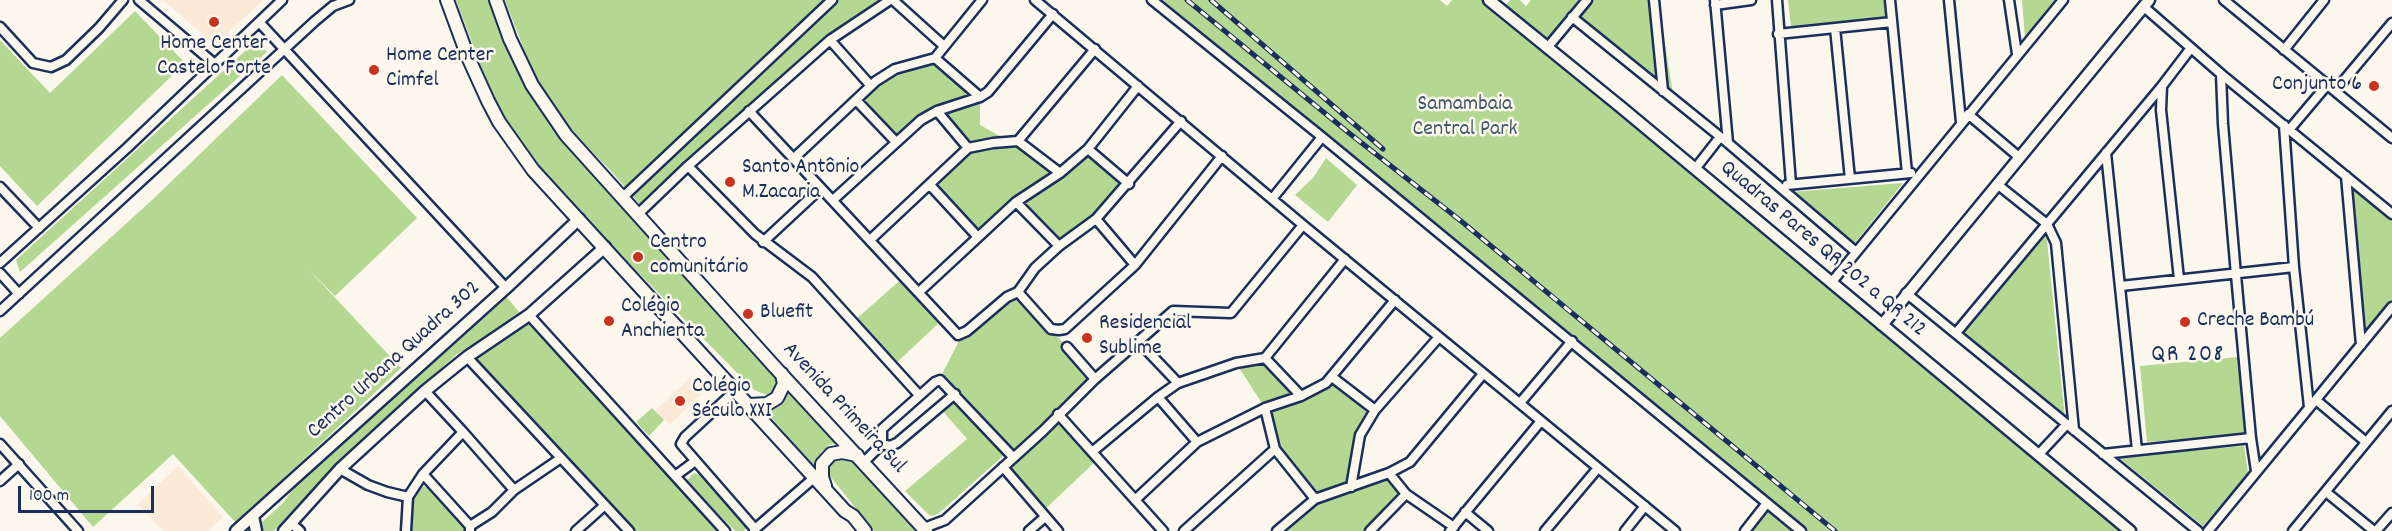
<!DOCTYPE html>
<meta charset="utf-8">
<style>
body{margin:0}
#map{position:relative;width:2392px;height:531px;overflow:hidden;background:#fbf7ec;font-family:Dekko,sans-serif}
canvas{display:block}
.scale{position:absolute;left:18px;top:486px;width:136px;height:27px;box-sizing:border-box;border:3px solid #1b2f5e;border-top:0;padding-left:8px;font-size:18px;line-height:21px;white-space:nowrap;color:#1b2f5e;-webkit-text-stroke:4px #fbf7ec;paint-order:stroke}
</style>
<div id="map">
<canvas width="2392" height="531"></canvas>
<div class="scale">100 m</div>
</div>
<script>
const context = document.querySelector('canvas').getContext('2d');
context.lineJoin = 'round';
function paint(path, color) {
  context.fillStyle = color;
  context.fill(path, 'evenodd');
}
function poly(rows) {
  const path = new Path2D();
  for (const r of rows) {
    path.moveTo(r[0], r[1]);
    for (let i = 2; i < r.length; i += 2) path.lineTo(r[i], r[i + 1]);
  }
  return path;
}
function trace(path, color, width, dash) {
  context.strokeStyle = color;
  context.lineWidth = width;
  context.lineCap = dash ? 'butt' : 'round';
  context.setLineDash(dash || []);
  context.stroke(path);
}
function write(font, color, halo, rows, align = 'center') {
  context.font = font + ' Dekko,sans-serif';
  context.lineWidth = 5;
  context.setLineDash([]);
  context.textBaseline = 'middle';
  context.strokeStyle = halo;
  context.fillStyle = color;
  for (const [text, x, y, turn = 0] of rows) {
    context.save();
    context.translate(x, y);
    context.rotate((+turn || 0) * Math.PI / 180);
    context.textAlign = isNaN(turn) ? turn : align;
    if (halo) context.strokeText(text, 0, 0);
    context.fillText(text, 0, 0);
    context.restore();
  }
}
const built = poly([
 [163,0,263,0,215,45],
 [690,378,704,391,670,425,655,411],
 [178,466,223,517,208,531,163,531,138,504]
]);
const green = poly([
 [456,0,491,0,533,94,779,379,776,391,767,395,754,390,610,244,534,160,501,113,480,64],
 [505,0,890,0,864,16,749,112,689,172,642,207,611,171,572,132,539,89],
 [1150,0,1440,0,1447,6,1452,0,1486,0,2126,531,1745,531,1767,503],
 [1510,0,1520,0,1526,6,1531,0,1590,0,1552,45,1505,6],
 [1593,0,1658,0,1673,94,1580,17],
 [1788,0,1885,0,1887,18,1791,27],
 [2022,0,2054,0,2025,38],
 [135,11,185,63,37,206,0,166,0,40,50,93],
 [256,41,267,52,20,272,16,260],
 [935,58,980,97,980,125,998,135,1018,141,1060,173,1088,149,1129,184,1096,219,1059,246,1016,202,977,236,930,185,968,148,937,111,896,142,856,100,895,69],
 [282,75,417,218,335,296,309,270,401,368,236,523,173,454,93,527,0,416,0,338,151,201],
 [1326,158,1357,185,1328,222,1295,195,1313,178],
 [2342,171,2392,212,2392,308,2360,347],
 [1903,183,1853,245,1791,192],
 [2046,231,2065,419,1961,334],
 [905,276,942,320,894,365,854,321],
 [1018,292,1095,379,1058,414,1098,459,1041,513,1003,467,1013,458,940,378,960,339],
 [505,295,519,312,506,325,457,354,339,461,274,531,262,531,260,524,283,503,296,485],
 [528,313,729,531,629,531,467,357],
 [2238,357,2245,434,2147,442,2140,366],
 [1265,358,1301,396,1332,377,1375,410,1360,435,1351,487,1389,473,1406,494,1370,531,1277,531,1315,499,1275,449,1265,408,1236,363],
 [787,385,842,442,829,445,821,452,817,471,765,410],
 [955,396,1003,452,1003,456,939,513,933,516,929,515,905,491,967,439,941,409],
 [652,408,664,420,649,436,636,422],
 [2244,446,2248,473,2203,526,2117,456],
 [835,455,848,458,920,531,874,531,829,475,826,469,827,464],
 [694,473,700,475,748,526,744,531,735,531,686,481],
 [429,486,466,525,464,531,410,531,412,491,416,488]
]);
const minor = poly([
 [139,0,216,65],
 [893,0,944,46],
 [1035,0,1303,225,1675,531],
 [1152,0,1322,137,1801,531],
 [1654,0,1663,91],
 [1715,0,1728,143],
 [1777,0,1791,184],
 [1890,0,1907,173],
 [1949,0,1961,122],
 [2009,0,2017,54],
 [2224,0,2392,138],
 [1715,5,1751,0],
 [2144,7,2221,74,2392,214],
 [1572,17,1728,143,1856,252],
 [260,23,506,288],
 [0,27,33,63,51,67,66,60,99,28,123,0],
 [1835,28,1850,179],
 [1778,34,1892,22],
 [830,40,871,86],
 [1547,48,1587,0],
 [2284,50,2324,0],
 [935,58,980,97],
 [2221,74,2223,124,2236,275,2251,438,2256,471],
 [2162,86,2161,110,2179,279],
 [2335,91,2392,23],
 [856,100,896,142],
 [749,111,958,335,967,331,1007,297,1018,292,1035,268,1059,246,1096,219,1181,121],
 [937,111,968,148],
 [1968,114,2019,157],
 [2284,125,2294,267,2309,407],
 [2289,130,2327,85],
 [1018,141,1060,173],
 [1088,149,1129,184],
 [2106,153,2137,450],
 [793,159,876,81,895,69,935,58,982,0],
 [688,166,755,234,812,277,919,395],
 [1695,169,1720,137],
 [2346,176,2361,345],
 [1997,184,2047,224,2056,243,2074,430],
 [930,185,977,236],
 [1787,185,1911,173],
 [0,187,39,228],
 [622,198,832,0],
 [1272,199,1322,137],
 [833,200,921,120,937,111,980,97,988,92,1053,14],
 [1016,202,1059,246],
 [637,215,688,166,830,40,890,0],
 [1096,219,1135,265],
 [870,240,968,148,993,143,1018,141,1095,49],
 [763,242,821,188],
 [0,263,127,148,282,0],
 [0,273,19,294],
 [1831,283,2063,0],
 [2121,286,2294,267],
 [919,292,1016,202,1060,173,1088,149,1138,86],
 [1018,292,1051,329,1059,330,1065,329,1135,265,1222,156],
 [1906,293,2198,531],
 [0,311,315,21,333,6,349,0],
 [529,315,725,531],
 [1956,333,2162,86,2191,48],
 [1138,341,1178,383],
 [1067,347,1095,379],
 [467,357,629,531],
 [1265,358,1301,396],
 [1332,377,1375,410],
 [736,390,685,437,681,444,755,529,754,531],
 [1158,397,1197,442],
 [2316,400,2366,442],
 [1520,403,1572,341],
 [1058,414,1163,531],
 [463,432,514,490],
 [0,444,78,531],
 [882,444,882,429,935,382,940,380,1013,457],
 [882,444,890,446,897,443,955,394],
 [1275,449,1315,499],
 [1092,452,1158,397,1178,383,1236,363,1265,358,1345,259],
 [2039,454,2067,424],
 [2103,454,2251,438],
 [864,462,882,444],
 [1003,467,1058,531],
 [340,469,368,485,387,492,408,497,423,474,470,526,470,531],
 [1389,473,1406,494,1454,527],
 [423,474,463,432,425,391],
 [675,476,694,462],
 [0,481,19,464],
 [1351,487,1360,435,1375,410,1439,337],
 [2326,492,2374,531],
 [1135,500,1197,442,1265,408,1301,396,1326,383,1395,300],
 [1465,512,1488,531],
 [292,524,300,531],
 [470,526,492,512,514,490,561,458],
 [924,528,945,520,1043,431,1095,379,1173,311,1231,313,1303,225],
 [755,529,815,477],
 [406,531,408,497],
 [576,531,605,505],
 [1029,531,1045,517],
 [1184,531,1275,449,1265,408],
 [1277,531,1315,499,1389,473,1410,462,1483,374],
 [1370,531,1406,494],
 [1450,531,1541,421],
 [1545,531,1598,468],
 [1625,531,1645,506],
 [1745,531,1767,503],
 [2208,531,2392,307],
 [2293,531,2392,411],
 [2376,531,2392,513]
]);
const tertiary = poly([
 [1489,0,1622,108,2130,531],
 [1882,325,2149,0],
 [253,516,256,531],
 [236,531,506,288,579,219],
 [284,531,340,469,425,391,467,357,529,315,605,247]
]);
const secondary = poly([
 [447,0,468,57,488,101,499,122,533,170,845,511,853,516,865,531],
 [496,0,510,39,532,85,566,135,773,365,926,531],
 [750,405,767,404,777,398,784,384,782,374],
 [825,486,822,477,822,464,831,454,842,452,857,455]
]);
const rail = poly([
 [1187,0,1349,133,1461,221,1835,531],
 [1211,0,1383,149]
]);
const markers = [
 [214,22,6,"#c8321e"],
 [374,70,6,"#c8321e"],
 [2374,86,6,"#c8321e"],
 [730,182,6,"#c8321e"],
 [638,257,6,"#c8321e"],
 [748,314,6,"#c8321e"],
 [609,321,6,"#c8321e"],
 [2185,322,6,"#c8321e"],
 [1087,338,6,"#c8321e"],
 [680,401,6,"#c8321e"]
];
const poiNames = [
 ["Home Center",214,45,"center"],
 ["Castelo Forte",214,70,"center"],
 ["Home Center",386,57],
 ["Cimfel",386,82],
 ["Conjunto 6",2362,86,"right"],
 ["Santo Antônio",742,169],
 ["M.Zacaria",742,194],
 ["Centro",650,244],
 ["comunitário",650,269],
 ["Colégio",621,308],
 ["Anchienta",621,333],
 ["Bluefit",760,314],
 ["Creche Bambú",2197,322],
 ["Residencial",1099,325],
 ["Sublime",1099,350],
 ["Colégio",692,388],
 ["Século XXI",692,413]
];
const parkNames = [
 ["Samambaia",1465,106],
 ["Central Park",1465,131]
];
const streetNames = [
 ["Quadras Pares QR 202 a QR 212",1822,250,40],
 ["Centro Urbana Quadra 302",395,361,-42],
 ["Avenida Primeira Sul",843,409,47]
];
const neighbourhoodNames = [
 ["QR 208",2188,357]
];
paint(built, '#faead7');
paint(green, '#b4d791');
trace(minor, '#1b2f5e', 13);
trace(tertiary, '#1b2f5e', 15);
trace(secondary, '#1b2f5e', 16);
trace(minor, '#fbf7ec', 8);
trace(tertiary, '#fbf7ec', 10);
trace(secondary, '#fbf7ec', 12);
trace(rail, '#1b2f5e', 5);
trace(rail, '#fbf7ec', 3, [9]);
for (const [x, y, r, color] of markers) {
  const dot = new Path2D();
  dot.arc(x, y, r, 0, 2 * Math.PI);
  context.fillStyle = color;
  context.fill(dot);
  trace(dot, '#fbf7ec', 2);
}
write('22px', '#1b2f5e', '#fbf7ec', poiNames, 'left');
write('22px', '#41596b', '#fbf7ec', parkNames);
write('22px', '#1b2f5e', '#fbf7ec', streetNames);
context.letterSpacing = '1.5px';
write('24px', '#1b2f5e', '#fbf7ec', neighbourhoodNames);
context.letterSpacing = '0px';
</script>
